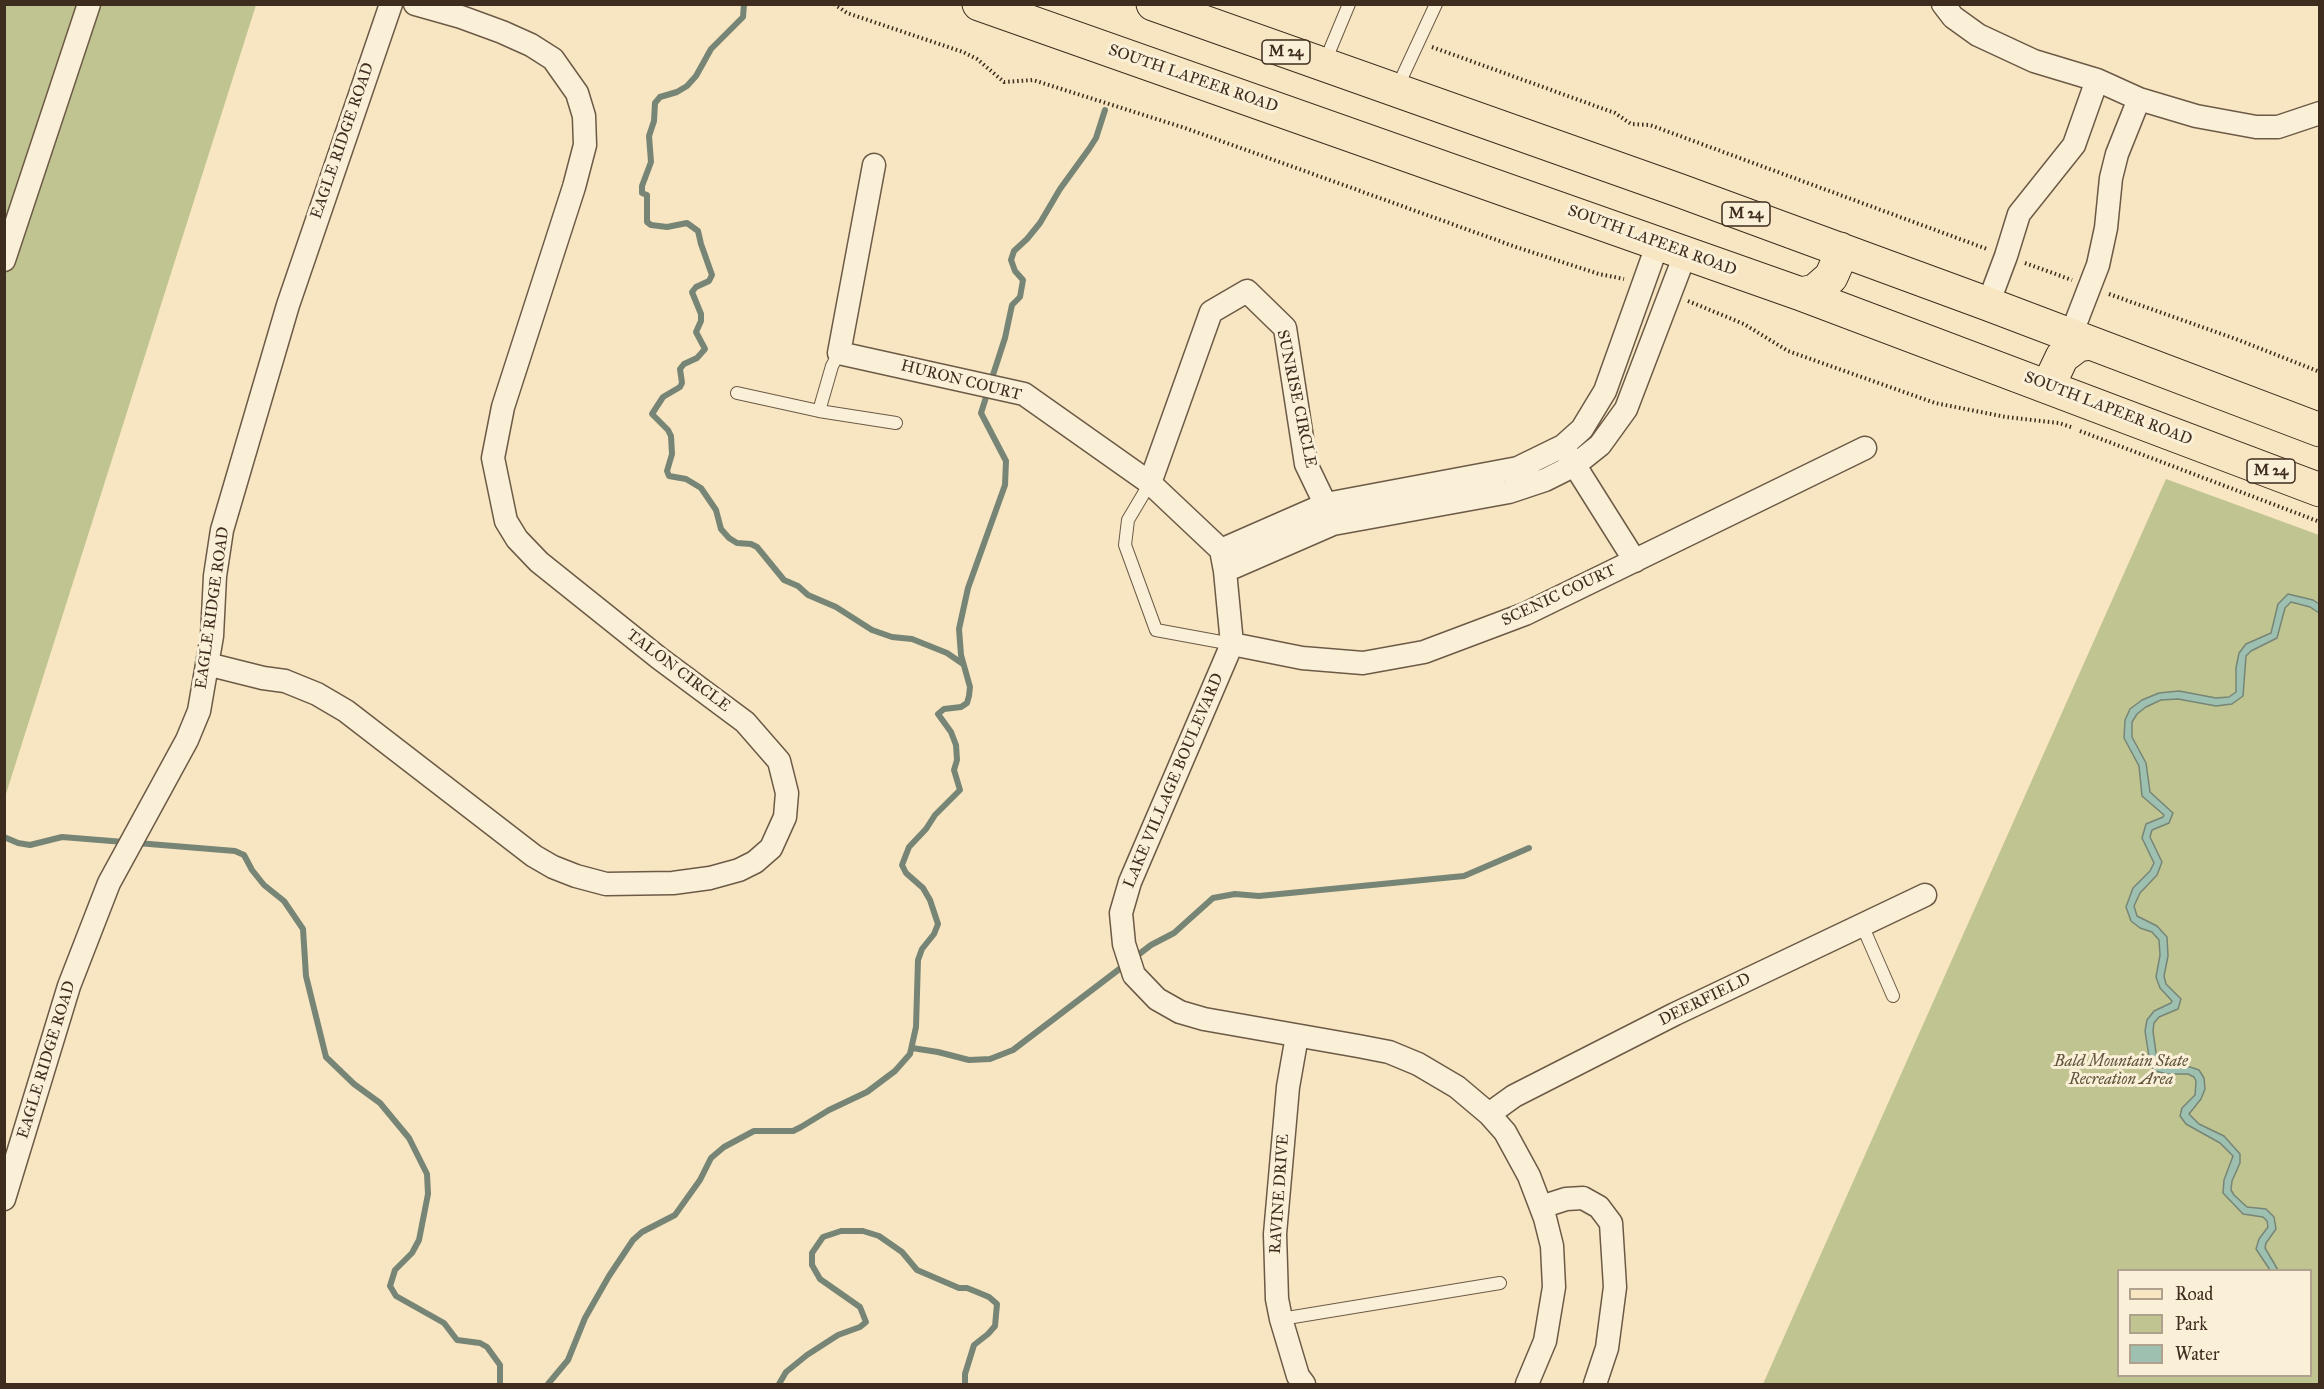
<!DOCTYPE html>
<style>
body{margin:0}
#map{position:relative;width:2324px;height:1389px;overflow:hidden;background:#f7e6c1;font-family:"IM FELL Great Primer",serif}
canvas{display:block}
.frame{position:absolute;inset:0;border:6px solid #3e2c1e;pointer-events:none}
.legend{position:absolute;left:2117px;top:1269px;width:195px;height:108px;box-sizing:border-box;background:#faefd7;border:2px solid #afa18d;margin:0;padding:8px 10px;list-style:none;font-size:18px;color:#3e2c1e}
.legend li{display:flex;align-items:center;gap:12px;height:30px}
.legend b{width:30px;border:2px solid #afa18d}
</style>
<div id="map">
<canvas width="2324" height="1389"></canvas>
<div class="frame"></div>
<ul class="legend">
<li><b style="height:8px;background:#f7e6c1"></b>Road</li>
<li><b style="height:16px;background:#c0c490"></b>Park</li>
<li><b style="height:16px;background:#9dc0b0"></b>Water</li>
</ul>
</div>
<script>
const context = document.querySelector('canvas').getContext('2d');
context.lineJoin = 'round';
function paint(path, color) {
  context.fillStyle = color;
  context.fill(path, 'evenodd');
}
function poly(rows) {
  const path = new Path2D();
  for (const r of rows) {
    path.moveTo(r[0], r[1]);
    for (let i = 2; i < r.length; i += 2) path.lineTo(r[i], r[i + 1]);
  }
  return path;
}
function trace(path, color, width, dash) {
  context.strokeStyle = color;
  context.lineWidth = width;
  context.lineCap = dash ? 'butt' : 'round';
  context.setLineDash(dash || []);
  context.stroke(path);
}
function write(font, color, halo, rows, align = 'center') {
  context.font = font + ' "IM FELL Great Primer",serif';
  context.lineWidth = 6;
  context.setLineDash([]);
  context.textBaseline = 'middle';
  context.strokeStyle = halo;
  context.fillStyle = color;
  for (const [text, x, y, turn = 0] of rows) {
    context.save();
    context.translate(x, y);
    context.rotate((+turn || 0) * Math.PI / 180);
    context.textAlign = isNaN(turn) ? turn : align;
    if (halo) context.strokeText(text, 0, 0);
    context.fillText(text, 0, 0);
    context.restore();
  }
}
const green = poly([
 [5,5,256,5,5,797],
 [2166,479,2319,535,2319,1384,1763,1384],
 [2118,1270,2310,1270,2310,1376,2118,1376]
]);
const water = poly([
 [2288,594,2313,600,2319,604,2319,613,2310,607,2291,602,2285,608,2277,638,2251,651,2246,656,2243,696,2232,704,2216,706,2178,699,2161,700,2146,707,2137,714,2132,722,2132,737,2146,763,2150,792,2173,813,2169,823,2152,830,2150,837,2162,862,2157,875,2140,893,2134,906,2137,916,2157,926,2167,937,2168,956,2164,976,2166,984,2181,999,2178,1009,2159,1017,2154,1023,2153,1031,2157,1060,2160,1064,2168,1066,2190,1067,2199,1070,2204,1078,2205,1089,2201,1099,2189,1114,2199,1124,2224,1136,2240,1154,2240,1163,2232,1181,2231,1190,2234,1195,2247,1207,2266,1209,2274,1217,2276,1229,2266,1243,2265,1248,2278,1270,2270,1270,2256,1249,2259,1239,2268,1227,2267,1221,2263,1217,2243,1214,2223,1193,2224,1180,2233,1156,2220,1143,2186,1124,2180,1116,2182,1108,2195,1095,2196,1081,2194,1077,2188,1074,2167,1074,2155,1071,2150,1063,2145,1031,2147,1020,2154,1011,2171,1003,2172,1001,2160,988,2156,977,2160,955,2159,940,2152,932,2140,928,2131,921,2126,907,2133,888,2150,871,2154,863,2142,838,2146,824,2163,817,2164,815,2142,796,2139,766,2124,738,2125,720,2130,709,2142,700,2159,693,2179,691,2216,698,2229,697,2236,692,2236,668,2239,653,2246,644,2271,633,2278,604,2288,594]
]);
const stream = poly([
 [744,4,743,17,711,49,696,76,687,86,677,92,660,97,655,103,654,121,649,136,651,162,642,186,642,193,647,195,647,222,651,225,667,227,687,223,698,231,701,244,712,275,709,281,696,287,692,292,701,314,701,321,696,332,705,349,697,358,684,364,680,369,682,383,680,387,663,397,652,414,668,430,671,436,672,454,667,471,669,476,686,479,701,488,716,510,721,529,729,538,737,543,751,544,757,547,784,580,798,586,808,595,836,607,872,630,892,637,912,639,947,653,963,664],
 [991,381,1005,338,1012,305,1020,297,1023,280,1015,271,1011,260,1014,251,1027,239,1040,223,1060,189,1089,149,1096,138,1105,110],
 [4,837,18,843,30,845,62,837,124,842],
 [137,843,235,851,244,855,252,870,264,885,284,901,303,929,306,976,326,1057,354,1084,380,1103,409,1138,427,1174,428,1194,419,1240,412,1253,395,1270,390,1286,396,1296,444,1323,457,1340,480,1343,487,1347,500,1365,500,1384],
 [1134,958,1151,945,1174,933,1213,898,1235,894,1259,896,1464,876,1529,848],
 [912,1048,938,1052,969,1060,990,1059,1013,1050,1126,964],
 [548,1384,568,1360,585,1318,609,1276,633,1240,642,1232,675,1215,700,1180,711,1158,724,1147,754,1131,793,1131,801,1127,829,1110,867,1092,895,1071,910,1054,916,1027,918,960,922,949,934,934,938,924,930,900,923,888,906,873,902,865,909,847,926,829,935,815,960,790,954,770,957,760,956,745,951,732,938,714,944,709,961,707,967,703,969,696,970,687,961,655,959,629,968,588,1005,485,1006,461,981,413,988,391],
 [779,1384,786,1372,807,1355,838,1335,860,1327,866,1322,860,1307,820,1279,812,1265,812,1253,823,1237,841,1231,863,1231,879,1236,902,1252,917,1270,959,1288,967,1288,977,1292,989,1297,997,1304,995,1326,988,1334,974,1345,965,1374,965,1384]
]);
const path = poly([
 [834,4,847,13,963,52,977,59,1004,82,1033,80,1185,128,1516,247,1599,274,1624,279],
 [1432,47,1615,113,1631,124,1650,125,1987,249],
 [2025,263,2072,280],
 [2109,294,2236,339,2320,372],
 [1688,301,1744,324,1788,351,1935,403,2006,417,2059,423,2071,427],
 [2080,431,2320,522]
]);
const lane = poly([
 [1324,64,1349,4],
 [1397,88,1436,4],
 [839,353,832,366,819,411,896,423],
 [737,393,819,411],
 [1150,483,1128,520,1125,545,1156,630,1232,644],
 [1862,925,1893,996],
 [1281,1319,1500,1283]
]);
const street = poly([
 [1943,4,1953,17,1978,35,2034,61,2097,80,2139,99,2196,116,2256,127,2278,127,2320,113],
 [874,165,839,353,1024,394,1150,483,1221,550],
 [4,260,89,4],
 [1988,304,2006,256,2019,214,2074,145,2097,80],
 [2071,335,2098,265,2106,228,2111,178,2117,154,2139,99],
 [1567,453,1635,561],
 [1150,483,1211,312,1247,291,1285,328,1306,464,1331,516],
 [1221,550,1225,571,1232,644,1130,882,1121,913,1124,944,1134,975,1157,999,1180,1012,1204,1019,1358,1046,1389,1052,1418,1064,1457,1087,1489,1114,1505,1132,1529,1176,1545,1218,1552,1246,1554,1287,1545,1341,1527,1384],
 [1221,550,1326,504,1518,468,1563,446,1582,429,1605,391,1658,243],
 [1225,571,1333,524,1509,492,1545,480,1575,465,1600,445,1626,409,1686,252],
 [1232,644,1302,658,1363,663,1424,652,1525,614,1865,448],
 [207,664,263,678,285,681,317,694,346,711,534,856,553,867,576,876,606,884,673,883,710,878,739,870,755,862,771,848,785,817,787,793,779,761,745,722,659,658,539,562,517,539,506,521,493,458,503,407,574,187,585,145,584,116,577,93,553,59,531,45,502,32,461,17,415,4],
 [1297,1036,1288,1087,1275,1234,1277,1299,1281,1319,1298,1376,1304,1384],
 [1489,1114,1514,1096,1675,1014,1925,895],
 [4,1199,69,986,109,883,187,740,199,711,212,636,215,576,222,530,288,305,391,4],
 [1541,1207,1566,1199,1583,1198,1599,1207,1611,1223,1615,1287,1607,1348,1595,1384]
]);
const primary = poly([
 [979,4,1801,294,2320,490],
 [1153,4,1678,190,1988,304,2320,430],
 [1801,294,1815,291,1831,277,1839,259,1840,249],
 [2051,387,2053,376,2062,357,2078,345,2091,343]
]);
const shields = [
 [1286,52,48],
 [1746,214,48],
 [2271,471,48]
];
const shieldNames = [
 ["M 24",1286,52],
 ["M 24",1746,214],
 ["M 24",2271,471]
];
const streetNames = [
 ["SOUTH LAPEER ROAD",1193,79,19],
 ["EAGLE RIDGE ROAD",343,141,-71],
 ["SOUTH LAPEER ROAD",1652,241,20],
 ["HURON COURT",961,381,14],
 ["SUNRISE CIRCLE",1296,399,78],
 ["SOUTH LAPEER ROAD",2108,409,21],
 ["SCENIC COURT",1559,596,-25],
 ["EAGLE RIDGE ROAD",213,608,-82],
 ["TALON CIRCLE",678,671,37],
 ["LAKE VILLAGE BOULEVARD",1174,781,-67],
 ["DEERFIELD",1705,1000,-26],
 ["EAGLE RIDGE ROAD",47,1060,-73],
 ["RAVINE DRIVE",1280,1194,-86]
];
const parkNames = [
 ["Bald Mountain State",2121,1062],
 ["Recreation Area",2121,1080]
];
paint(green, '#c0c490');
paint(water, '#9dc0b0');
trace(water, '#778576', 1.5);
trace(stream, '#778576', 6);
trace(lane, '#6c5a47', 14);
trace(street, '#6c5a47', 25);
trace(primary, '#3e2c1e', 35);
trace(path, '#3e2c1e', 4, [1.5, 3]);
trace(lane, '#faefd7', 12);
trace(street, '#faefd7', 22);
trace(primary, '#f7e6c1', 33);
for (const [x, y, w] of shields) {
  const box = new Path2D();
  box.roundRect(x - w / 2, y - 12, w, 24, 4.5);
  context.fillStyle = '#faefd7';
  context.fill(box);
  trace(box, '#3e2c1e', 1.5);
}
write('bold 15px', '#3e2c1e', null, shieldNames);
write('16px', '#3e2c1e', '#faefd7', streetNames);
write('italic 16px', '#5e523a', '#faefd7', parkNames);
</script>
